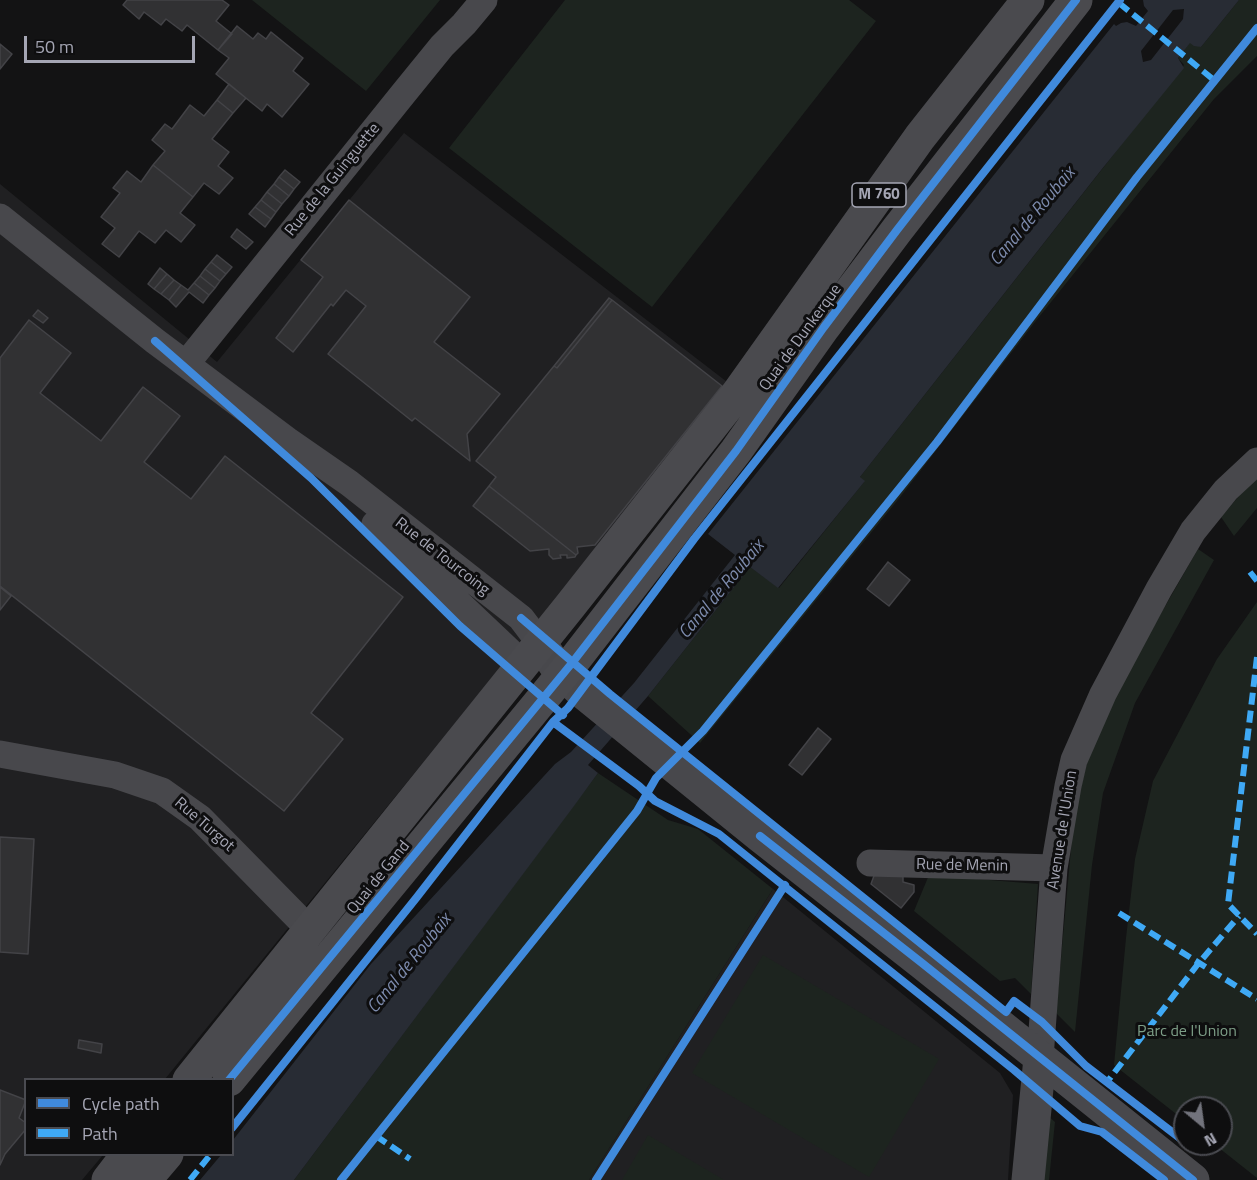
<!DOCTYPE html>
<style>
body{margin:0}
#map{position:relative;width:1257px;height:1180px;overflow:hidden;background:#131314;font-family:"Titillium Web",sans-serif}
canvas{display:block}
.legend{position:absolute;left:24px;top:1078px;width:210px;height:78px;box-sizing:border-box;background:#0e0e0f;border:2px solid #4a4b51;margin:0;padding:8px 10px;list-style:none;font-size:18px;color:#a5a6b4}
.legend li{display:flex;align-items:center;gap:12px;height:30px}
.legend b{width:30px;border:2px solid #4a4b51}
.north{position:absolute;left:1173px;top:1096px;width:60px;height:60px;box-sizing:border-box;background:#0e0e0f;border:2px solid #4a4b51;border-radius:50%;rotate:151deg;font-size:16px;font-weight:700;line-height:24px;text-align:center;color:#a5a6b4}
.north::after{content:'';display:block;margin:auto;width:21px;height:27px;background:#72737c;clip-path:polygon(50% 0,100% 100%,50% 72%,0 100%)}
.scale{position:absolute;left:24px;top:36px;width:171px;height:27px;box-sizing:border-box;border:3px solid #a5a6b4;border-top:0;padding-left:8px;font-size:18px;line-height:21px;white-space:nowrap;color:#a5a6b4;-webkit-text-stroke:4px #0e0e0f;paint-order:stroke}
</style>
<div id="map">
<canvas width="1257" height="1180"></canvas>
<ul class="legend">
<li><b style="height:8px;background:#408adc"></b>Cycle path</li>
<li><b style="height:8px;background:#3fa9f5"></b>Path</li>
</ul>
<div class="north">N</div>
<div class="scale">50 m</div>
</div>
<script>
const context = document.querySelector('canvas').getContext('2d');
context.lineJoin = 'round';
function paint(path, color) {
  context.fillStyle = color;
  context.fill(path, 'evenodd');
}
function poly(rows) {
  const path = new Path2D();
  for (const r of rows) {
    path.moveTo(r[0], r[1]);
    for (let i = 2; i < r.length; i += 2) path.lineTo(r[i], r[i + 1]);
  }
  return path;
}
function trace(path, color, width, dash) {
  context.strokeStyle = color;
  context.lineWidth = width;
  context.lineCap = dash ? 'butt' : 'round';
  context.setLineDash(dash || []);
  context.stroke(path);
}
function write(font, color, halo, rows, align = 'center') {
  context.font = font + ' "Titillium Web",sans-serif';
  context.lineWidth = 6;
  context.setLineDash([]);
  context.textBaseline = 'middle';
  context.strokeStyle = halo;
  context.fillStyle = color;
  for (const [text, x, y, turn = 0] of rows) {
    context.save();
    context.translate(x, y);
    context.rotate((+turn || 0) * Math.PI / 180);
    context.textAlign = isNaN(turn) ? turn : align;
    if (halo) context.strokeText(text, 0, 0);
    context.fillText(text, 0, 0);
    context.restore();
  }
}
const built = poly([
 [404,133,731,385,165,1079,26,1080,26,1154,103,1155,82,1180,0,1180,0,184,217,362],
 [773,889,1000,1073,1013,1095,1008,1180,589,1180]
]);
const green = poly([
 [252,0,440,0,366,91],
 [565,0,849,0,876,21,652,307,449,148],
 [1239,0,1257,0,1257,56,1214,99,1035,322,901,496,700,743,648,696,750,567,779,588,864,482,860,477,1184,65,1178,58,1182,53,1190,42,1201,47],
 [1257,475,1257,508,1234,536,1221,517],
 [1198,549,1214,560,1135,703,1103,793,1092,865,1075,1032,1056,1013,1074,816,1092,742,1132,664],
 [1257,602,1257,1178,1214,1144,1221,1144,1221,1108,1185,1108,1185,1121,1114,1065,1126,938,1135,859,1153,781,1217,659],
 [598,773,668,820,698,829,773,889,589,1180,294,1180],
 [929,875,1038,884,1031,994,1015,978,1000,981,914,911],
 [763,955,939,1059,869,1177,692,1073],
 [1045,1113,1055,1122,1049,1180,1040,1180],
 [648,1135,724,1180,622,1180]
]);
const water = poly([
 [1143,0,1239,0,1201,47,1194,46,1190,43,1178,58,1184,68,1102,169,860,477,865,481,778,588,750,567,648,696,588,765,598,773,574,806,294,1180,200,1180,221,1155,232,1154,233,1140,371,964,555,764,571,752,634,683,735,555,708,534,1114,24,1116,26,1121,23,1127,22,1136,26,1148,11,1144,6],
 [1184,9,1183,19,1151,60,1143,62,1141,51,1173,10]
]);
const building = poly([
 [127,0,222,0,229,5,216,21,232,34,218,50,187,25,182,31,166,19,161,25,144,12,139,19,123,5,127,0],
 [237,26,253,39,258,33,266,39,271,32,303,58,293,71,309,84,282,117,267,104,262,111,216,74,229,58,218,50,237,26],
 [0,44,12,54,0,69,0,44],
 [229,84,246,98,233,113,217,100,229,84],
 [217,100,233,113,212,139,229,152,218,166,233,178,219,194,204,183,193,197,153,165,165,151,152,140,165,124,172,129,190,105,204,116,217,100],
 [153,165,193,197,180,213,195,225,181,242,166,230,155,243,139,231,119,257,102,244,115,228,101,217,120,193,113,188,127,171,141,182,153,165],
 [285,170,300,182,294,189,279,177,285,170],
 [279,177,294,189,289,196,274,184,279,177],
 [274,184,289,196,282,204,267,192,274,184],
 [267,192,282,204,276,212,261,200,267,192],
 [261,200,276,212,271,219,255,207,261,200],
 [349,200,470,297,434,342,500,394,467,434,470,461,415,418,412,421,328,354,366,306,346,290,333,306,331,304,293,352,276,338,323,277,301,260,349,200],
 [255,207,271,219,265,227,249,214,255,207],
 [237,229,253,242,246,249,231,237,237,229],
 [217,255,232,267,226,274,211,262,217,255],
 [211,262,226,274,220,281,205,269,211,262],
 [160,268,167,274,154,289,148,284,160,268],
 [205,269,220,281,215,288,200,276,205,269],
 [167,274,174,280,161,294,154,289,167,274],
 [200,276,215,288,209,295,194,283,200,276],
 [174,280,181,285,169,300,161,294,174,280],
 [194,283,209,295,203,303,189,292,176,307,169,300,181,285,188,290,194,283],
 [609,298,612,300,557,368,554,366,609,298],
 [612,300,722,386,595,545,577,547,578,553,576,555,489,486,496,477,476,461,554,366,557,368,612,300],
 [38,310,48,318,43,323,33,316,38,310],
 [29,320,71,353,40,393,101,441,143,387,180,416,144,462,191,499,225,456,403,597,311,713,343,739,284,811,0,586,0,358,29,320],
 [489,486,576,555,575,557,567,558,567,555,560,555,561,558,553,559,549,555,549,549,530,551,473,506,489,486],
 [888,562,910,580,889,606,867,589,888,562],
 [0,587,11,596,0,610,0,587],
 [818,728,831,739,802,775,789,765,818,728],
 [0,837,34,839,28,954,0,952,0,837],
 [875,873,903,874,903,882,914,885,914,892,901,908,871,884,875,873],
 [79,1040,102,1044,101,1053,78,1048,79,1040],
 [0,1090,26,1100,19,1118,26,1123,26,1129,5,1154,0,1165,0,1090]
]);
const minor = poly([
 [0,217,155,341,287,440,349,483,521,618,540,643],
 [186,364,403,94,442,46,464,24,484,0],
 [375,524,523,664],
 [0,754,115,775,162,791,200,818,310,930],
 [870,863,1054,868],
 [1040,1058,1054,868,1068,786,1074,760,1103,694,1159,589,1193,531,1226,490,1257,461]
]);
const tertiary = poly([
 [540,643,557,668,581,691,760,836,922,963,1193,1180],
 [1028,1180,1040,1058]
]);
const primary = poly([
 [189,1080,570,606,737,394,920,137,1028,0],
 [229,1080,572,663,736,451,824,327,897,230,1076,0],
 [108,1180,128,1154],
 [145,1180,167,1154]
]);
const quiet = poly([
 [1119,3,1214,80],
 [1250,572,1257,581],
 [1257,657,1228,904,1257,934],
 [1119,913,1257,999],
 [1103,1078,1107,1082,1198,964,1239,916],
 [376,1136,410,1159],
 [190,1180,211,1154]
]);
const cycleway = poly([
 [155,341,311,478,460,626,563,715],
 [521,618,610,694,1006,1012,1014,1001,1042,1022,1086,1066,1185,1142],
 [553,722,639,786,655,801,719,834,1014,1070,1080,1126,1102,1132,1164,1180],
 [760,836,922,963,1193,1180],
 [229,1080,572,663,736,451,824,327,897,230,1076,0],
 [232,1128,417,897,553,722,568,708,694,539,1120,0],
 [341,1180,637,811,656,778,703,731,937,442,1137,177,1257,28],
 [596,1180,785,885]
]);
const shields = [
 [879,195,54]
];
const shieldNames = [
 ["M 760",879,195]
];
const streetNames = [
 ["Rue de la Guinguette",333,180,-51],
 ["Quai de Dunkerque",801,338,-54],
 ["Rue de Tourcoing",442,557,38],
 ["Rue Turgot",204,825,41],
 ["Avenue de l'Union",1063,830,-81],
 ["Rue de Menin",962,866,1],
 ["Quai de Gand",379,878,-51]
];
const parkNames = [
 ["Parc de l'Union",1187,1032]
];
const waterNames = [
 ["Canal de Roubaix",1033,217,-50],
 ["Canal de Roubaix",722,590,-50],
 ["Canal de Roubaix",410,964,-51]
];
paint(built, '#202022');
paint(green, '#1d241f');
paint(water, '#282c34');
paint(building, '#313133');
trace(building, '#434347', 1.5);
trace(minor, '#48484c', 27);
trace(tertiary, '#48484c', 33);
trace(primary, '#4a4a4e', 33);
trace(quiet, '#3fa9f5', 6, [12, 6]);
trace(cycleway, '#408adc', 8);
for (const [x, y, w] of shields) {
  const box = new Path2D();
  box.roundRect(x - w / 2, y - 12, w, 24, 4.5);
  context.fillStyle = '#0e0e0f';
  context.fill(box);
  trace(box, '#a5a6b4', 1.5);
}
write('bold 15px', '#a5a6b4', null, shieldNames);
write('16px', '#a5a6b4', '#0e0e0f', streetNames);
write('16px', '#7d9e87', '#0e0e0f', parkNames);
write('italic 18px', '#7d8bad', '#0e0e0f', waterNames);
</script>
